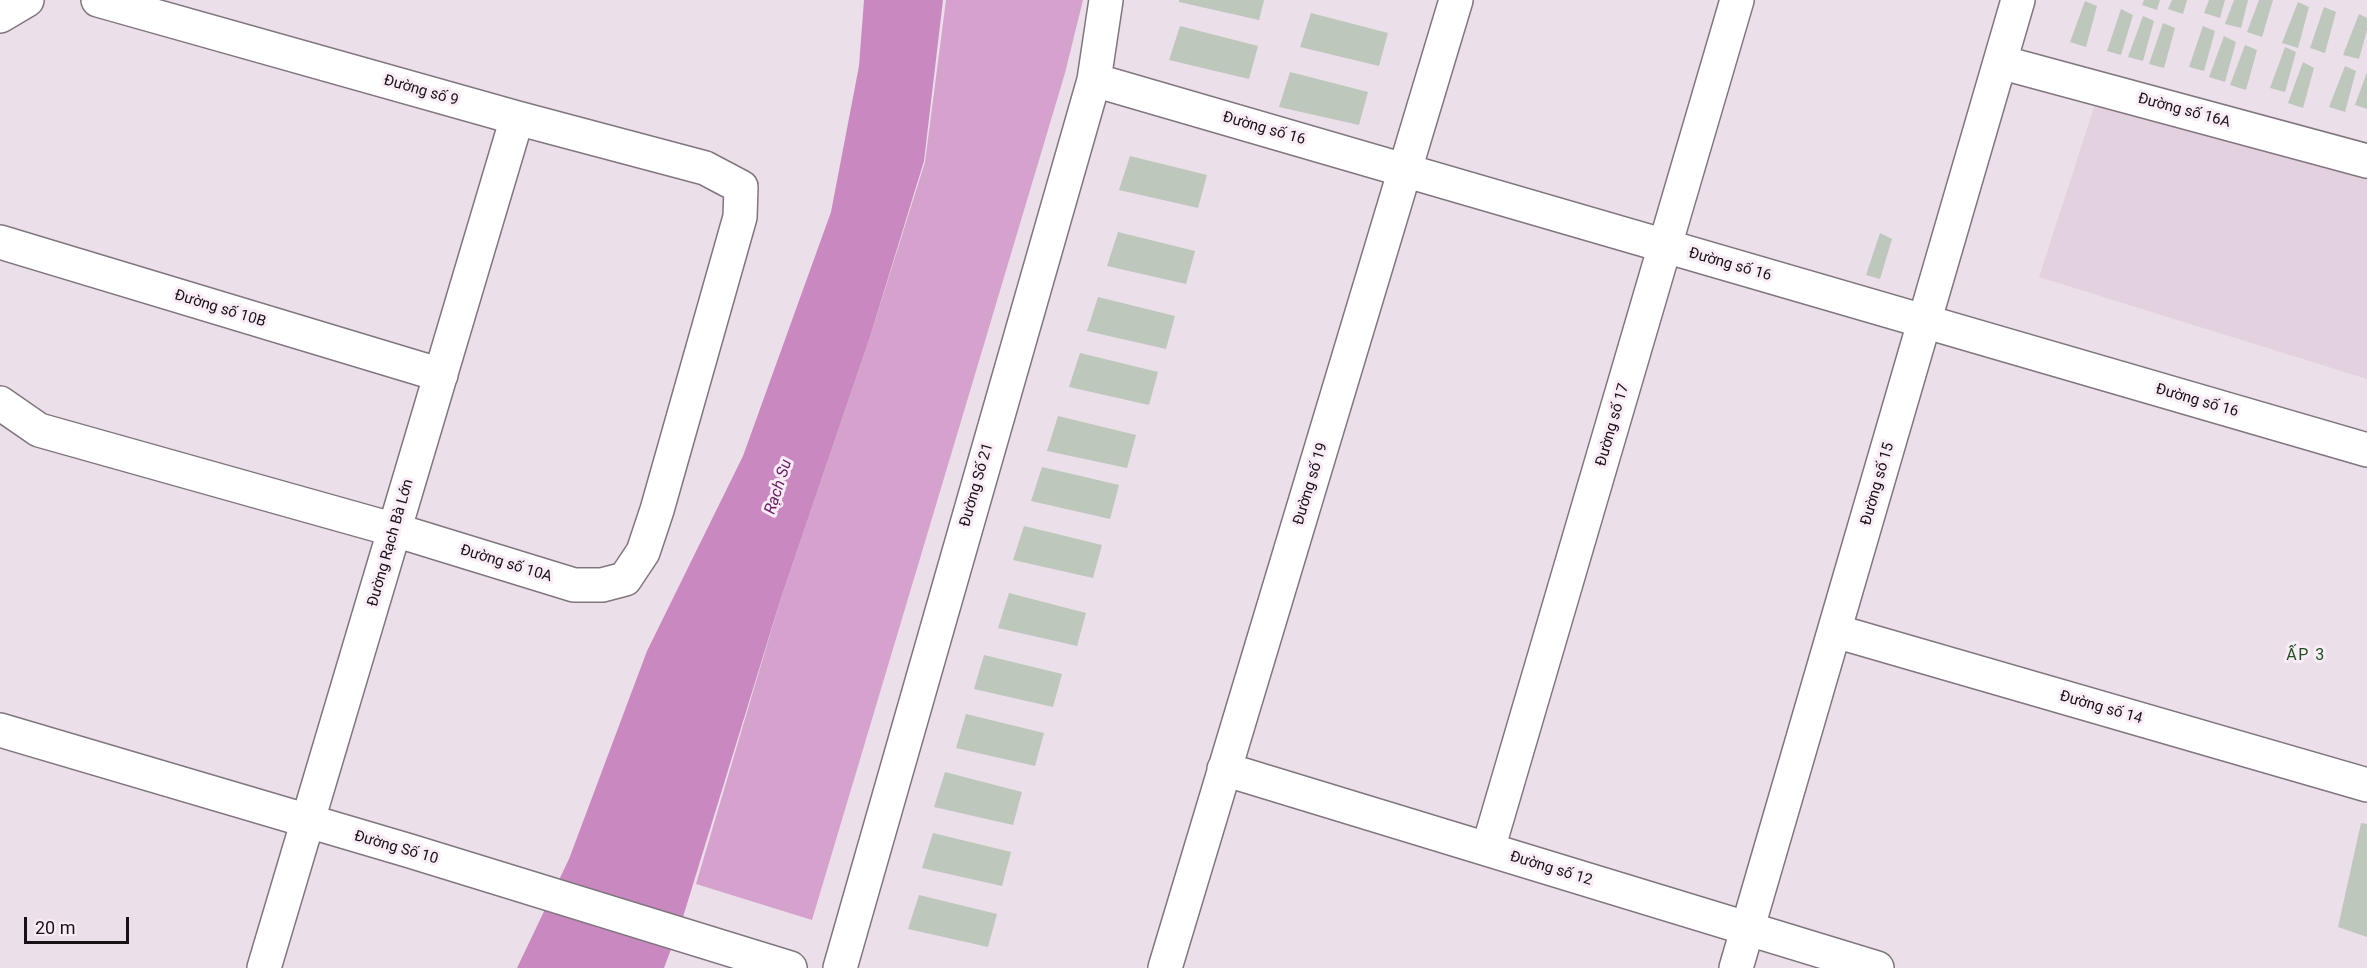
<!DOCTYPE html>
<meta charset="utf-8">
<style>
body{margin:0}
#map{position:relative;width:2367px;height:968px;overflow:hidden;background:#ebdfe9;font-family:Roboto,sans-serif}
canvas{display:block}
.scale{position:absolute;left:24px;top:917px;width:105px;height:27px;box-sizing:border-box;border:3px solid #161215;border-top:0;padding-left:8px;font-size:18px;line-height:21px;white-space:nowrap;color:#161215;-webkit-text-stroke:4px #f9ecf6;paint-order:stroke}
</style>
<div id="map">
<canvas width="2367" height="968"></canvas>
<div class="scale">20 m</div>
</div>
<script>
const context = document.querySelector('canvas').getContext('2d');
context.lineJoin = 'round';
function paint(path, color) {
  context.fillStyle = color;
  context.fill(path, 'evenodd');
}
function poly(rows) {
  const path = new Path2D();
  for (const r of rows) {
    path.moveTo(r[0], r[1]);
    for (let i = 2; i < r.length; i += 2) path.lineTo(r[i], r[i + 1]);
  }
  return path;
}
function trace(path, color, width, dash) {
  context.strokeStyle = color;
  context.lineWidth = width;
  context.lineCap = dash ? 'butt' : 'round';
  context.setLineDash(dash || []);
  context.stroke(path);
}
function write(font, color, halo, rows, align = 'center') {
  context.font = font + ' Roboto,sans-serif';
  context.lineWidth = 6;
  context.setLineDash([]);
  context.textBaseline = 'middle';
  context.strokeStyle = halo;
  context.fillStyle = color;
  for (const [text, x, y, turn = 0] of rows) {
    context.save();
    context.translate(x, y);
    context.rotate((+turn || 0) * Math.PI / 180);
    context.textAlign = isNaN(turn) ? turn : align;
    if (halo) context.strokeText(text, 0, 0);
    context.fillText(text, 0, 0);
    context.restore();
  }
}
const built = poly([
 [2097,98,2367,172,2367,379,2039,277]
]);
const green = poly([
 [946,0,1083,0,1065,73,812,920,696,884,780,601,870,337,925,162]
]);
const water = poly([
 [864,0,943,0,924,161,870,337,780,601,683,917,664,968,517,968,569,859,647,651,743,456,831,212,859,66]
]);
const building = poly([
 [1179,0,1264,0,1259,20,1179,2],
 [2144,0,2160,0,2157,10,2142,5],
 [2172,0,2187,0,2183,14,2168,9],
 [2209,0,2225,0,2220,18,2204,13],
 [2234,0,2248,0,2241,28,2225,24],
 [2259,0,2273,0,2262,37,2247,32],
 [2085,1,2097,6,2086,47,2070,42],
 [2298,2,2309,7,2298,48,2282,43],
 [2324,7,2336,12,2325,53,2310,48],
 [2121,9,2133,15,2121,55,2107,51],
 [1311,13,1388,33,1379,66,1300,47],
 [2359,14,2367,18,2367,30,2359,59,2343,55],
 [2143,16,2154,21,2143,61,2128,57],
 [2163,23,2175,28,2164,68,2149,64],
 [1180,26,1258,46,1249,79,1169,60],
 [2203,26,2215,31,2204,71,2189,67],
 [2224,36,2236,42,2225,82,2209,77],
 [2245,45,2257,50,2246,90,2230,85],
 [2285,47,2296,52,2285,92,2270,88],
 [2303,62,2314,68,2303,108,2288,103],
 [2345,66,2356,71,2345,112,2329,107],
 [1290,72,1368,92,1359,125,1279,107],
 [2367,72,2367,109,2355,105],
 [1130,156,1207,175,1198,208,1119,190],
 [1118,232,1195,251,1186,284,1107,266],
 [1880,233,1892,239,1880,279,1866,275],
 [1098,297,1175,316,1166,349,1087,331],
 [1080,353,1158,372,1149,405,1069,387],
 [1058,416,1136,435,1127,468,1047,451],
 [1042,467,1119,485,1110,519,1031,501],
 [1024,526,1102,545,1093,578,1013,560],
 [1009,593,1086,613,1077,646,998,628],
 [984,655,1062,674,1053,707,974,689],
 [966,714,1044,733,1035,766,956,748],
 [945,772,1022,792,1013,825,934,807],
 [2361,823,2367,824,2367,937,2338,927],
 [933,833,1011,852,1002,886,922,868],
 [919,895,997,914,988,947,908,929]
]);
const minor = poly([
 [0,16,27,0],
 [2000,62,2367,161],
 [1094,80,2367,450],
 [0,242,441,375],
 [0,403,39,430,395,530,574,585,602,585,625,579,643,552,657,510,740,217,741,187,705,168,517,118,98,0],
 [1835,631,2367,785],
 [0,730,410,851,790,968],
 [1224,769,1877,968],
 [1488,849,1737,0],
 [264,968,517,118],
 [840,968,1094,80,1106,0],
 [1165,968,1456,0],
 [1736,968,2018,0]
]);
const streetNames = [
 ["Đường số 9",421,91,16],
 ["Đường số 16A",2184,111,15],
 ["Đường số 16",1264,129,16],
 ["Đường số 16",1730,265,16],
 ["Đường số 10B",220,309,17],
 ["Đường số 16",2197,401,16],
 ["Đường số 17",1613,425,-74],
 ["Đường số 19",1311,484,-73],
 ["Đường số 15",1878,484,-74],
 ["Đường Số 21",977,485,-74],
 ["Đường Rạch Bà Lớn",391,543,-74],
 ["Đường số 10A",506,564,17],
 ["Đường số 14",2101,708,16],
 ["Đường Số 10",396,848,16],
 ["Đường số 12",1551,869,17]
];
const waterNames = [
 ["Rạch Su",779,487,-72]
];
const neighbourhoodNames = [
 ["ẤP 3",2306,656]
];
paint(built, '#e4d1e0');
paint(green, '#d4a2cc');
paint(water, '#c989c0');
paint(building, '#bdc7bc');
trace(minor, '#81767f', 36);
trace(minor, '#fff', 33);
write('15px', '#161215', '#f9ecf6', streetNames);
write('italic 16px', '#681d62', '#f9ecf6', waterNames);
context.letterSpacing = '1.5px';
write('16px', '#1c501c', '#f9ecf6', neighbourhoodNames);
context.letterSpacing = '0px';
</script>
